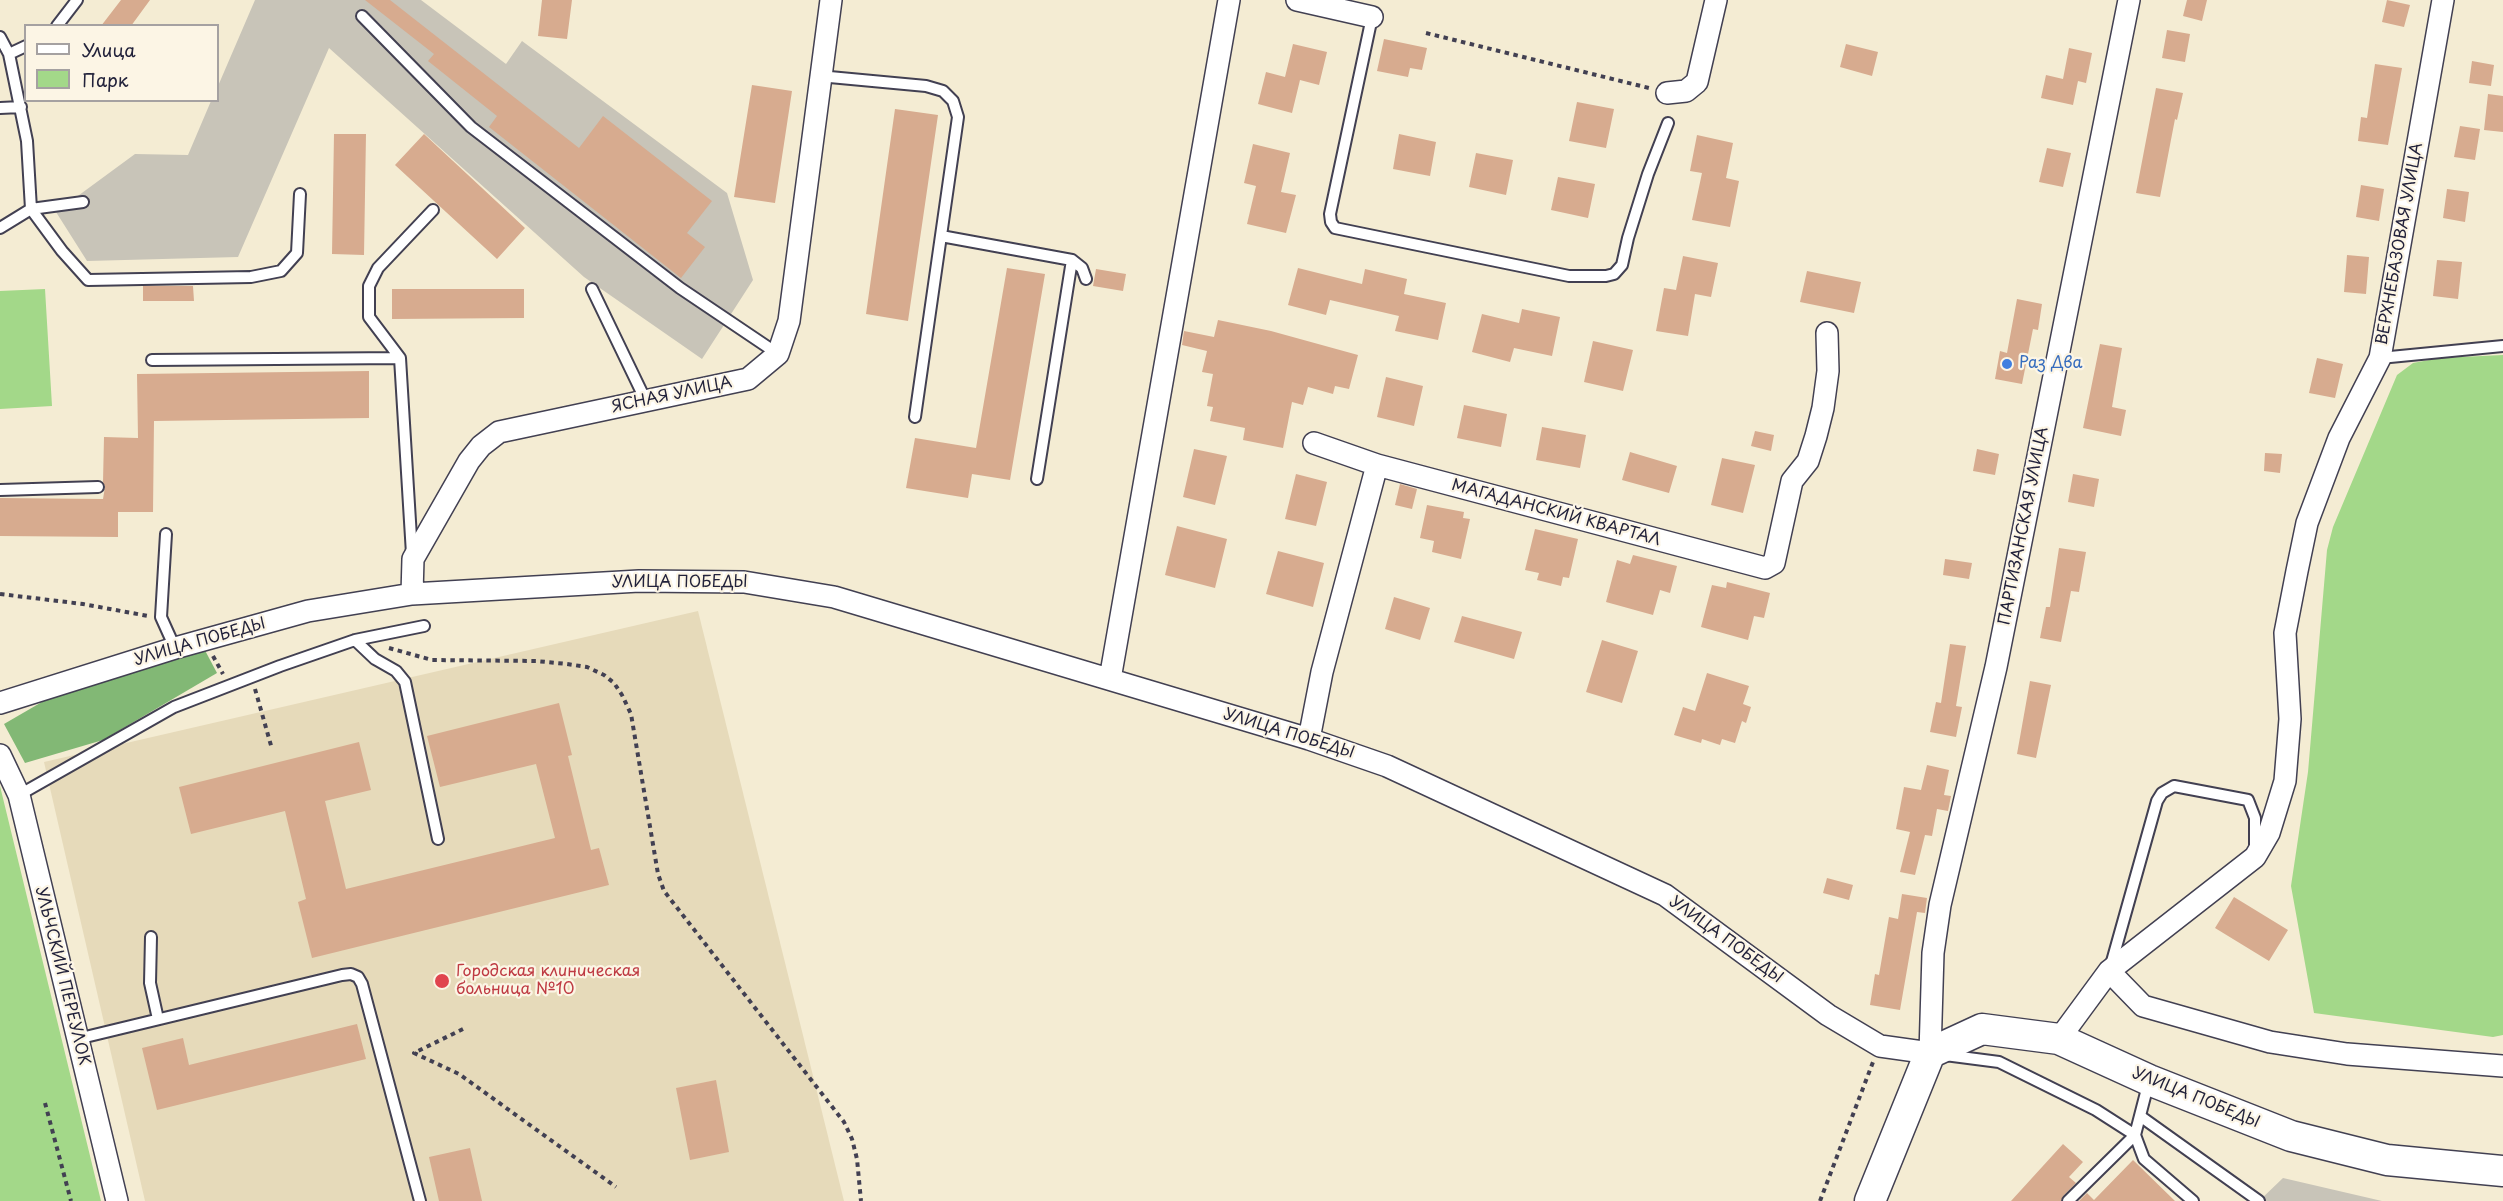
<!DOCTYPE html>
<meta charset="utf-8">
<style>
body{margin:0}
#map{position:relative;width:2503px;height:1201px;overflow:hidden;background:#f4ecd3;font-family:"Playpen Sans",sans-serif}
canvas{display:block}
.legend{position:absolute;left:24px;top:24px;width:195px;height:78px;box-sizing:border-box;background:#fcf5e5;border:2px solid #a5a1a1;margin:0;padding:8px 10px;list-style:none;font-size:18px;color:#22223b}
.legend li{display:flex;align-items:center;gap:12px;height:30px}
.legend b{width:30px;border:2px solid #a5a1a1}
</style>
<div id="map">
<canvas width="2503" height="1201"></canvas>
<ul class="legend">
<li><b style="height:8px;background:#fff"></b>Улица</li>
<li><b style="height:16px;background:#a3d889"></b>Парк</li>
</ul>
</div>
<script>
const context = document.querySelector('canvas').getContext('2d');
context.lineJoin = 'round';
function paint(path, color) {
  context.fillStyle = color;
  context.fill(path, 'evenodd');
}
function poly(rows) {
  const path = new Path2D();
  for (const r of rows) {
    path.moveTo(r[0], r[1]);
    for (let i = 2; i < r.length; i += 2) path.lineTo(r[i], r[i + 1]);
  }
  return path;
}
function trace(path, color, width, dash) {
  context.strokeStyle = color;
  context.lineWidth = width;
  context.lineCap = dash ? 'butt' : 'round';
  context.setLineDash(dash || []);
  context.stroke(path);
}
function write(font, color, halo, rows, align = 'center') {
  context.font = font + ' "Playpen Sans",sans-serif';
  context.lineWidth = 4.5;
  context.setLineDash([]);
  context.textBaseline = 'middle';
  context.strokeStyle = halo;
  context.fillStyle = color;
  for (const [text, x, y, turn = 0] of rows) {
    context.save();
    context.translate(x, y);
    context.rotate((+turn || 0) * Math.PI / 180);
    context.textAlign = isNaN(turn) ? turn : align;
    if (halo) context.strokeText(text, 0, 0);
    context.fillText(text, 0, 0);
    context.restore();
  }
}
const built = poly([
 [698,611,844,1201,145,1201,44,762]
]);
const industrial = poly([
 [255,0,421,0,506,64,522,41,727,193,753,280,702,359,584,277,329,48,238,257,87,261,56,212,135,154,188,155,211,101,218,100,218,86],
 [2283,1178,2382,1201,2259,1201]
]);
const green = poly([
 [45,289,52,406,0,409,0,291],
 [2503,355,2503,1035,2493,1037,2314,1013,2291,886,2308,772,2327,550,2333,527,2397,375,2413,363,2440,358],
 [0,786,101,1201,0,1201]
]);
const forest = poly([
 [200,641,217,673,103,740,25,763,4,724,54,695]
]);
const building = poly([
 [121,0,150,0,131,26,101,26],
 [365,0,390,0,579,148,603,116,712,201,687,233,705,247,681,278,489,127,497,116,428,61,434,54],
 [542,0,572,0,567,39,538,36],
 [2187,0,2207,0,2202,21,2183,16],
 [2387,0,2410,5,2404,27,2382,22],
 [2167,30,2190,34,2185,62,2162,58],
 [1384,39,1427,48,1422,70,1410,68,1408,77,1377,71],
 [1293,44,1327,52,1319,85,1300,80,1292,113,1258,104,1266,72,1285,77],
 [1846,44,1878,52,1872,76,1840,67],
 [2069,48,2092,53,2086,83,2078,81,2073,105,2041,98,2046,75,2063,79],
 [2472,61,2494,65,2491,86,2469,83],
 [2375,64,2402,68,2388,145,2358,141,2361,117,2367,118],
 [752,85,792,91,775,203,734,197],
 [2156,88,2183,93,2177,120,2175,119,2160,197,2136,193],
 [2488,94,2503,96,2503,132,2484,130],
 [1577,102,1614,109,1606,148,1569,141],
 [895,109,938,115,908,321,866,314],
 [2460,126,2480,129,2475,160,2454,157],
 [334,134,366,134,364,255,332,254],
 [424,134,525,228,497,259,395,165],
 [1399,134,1436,142,1430,176,1393,169],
 [1697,135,1733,143,1726,178,1739,181,1730,227,1692,220,1702,173,1690,171],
 [1253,144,1290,153,1281,192,1296,195,1286,233,1247,224,1256,186,1244,183],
 [2047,148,2071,153,2063,187,2039,182],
 [1476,153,1513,160,1506,195,1469,187],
 [1558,177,1595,184,1588,218,1551,210],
 [2361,185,2384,189,2379,221,2356,217],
 [2447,189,2469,192,2465,222,2443,218],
 [2347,255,2369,257,2366,294,2344,292],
 [1683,256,1718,263,1711,297,1695,294,1688,336,1656,331,1664,288,1676,290],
 [2437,260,2462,262,2458,299,2433,296],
 [1007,268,1045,274,1010,480,972,474,968,498,906,488,915,438,976,448],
 [1298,268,1362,284,1365,269,1407,279,1404,294,1446,303,1438,340,1395,331,1399,316,1330,300,1326,315,1288,305],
 [1096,269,1126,274,1123,291,1093,286],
 [1807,271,1861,282,1854,313,1800,302],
 [143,286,193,286,194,301,143,301],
 [392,289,524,289,524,318,392,319],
 [2017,299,2042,304,2038,330,2033,329,2022,384,1995,379,2000,351,2007,353],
 [1522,309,1560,317,1552,356,1514,348,1510,362,1472,352,1482,314,1519,323],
 [1218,320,1271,331,1358,355,1349,389,1335,386,1333,394,1308,387,1303,405,1292,402,1283,448,1243,440,1245,428,1210,421,1213,407,1207,406,1213,374,1202,372,1207,351,1182,345,1184,331,1214,337],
 [1593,341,1633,350,1623,391,1584,382],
 [2100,344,2122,348,2112,407,2126,410,2121,436,2083,428],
 [2317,358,2343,364,2335,398,2309,393],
 [369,371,369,418,154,421,153,512,118,512,118,537,0,536,0,498,103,499,105,487,103,482,104,437,138,438,137,374],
 [1386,377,1423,386,1414,426,1377,417],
 [1464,405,1507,414,1501,447,1457,438],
 [1542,427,1586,435,1580,468,1536,460],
 [1755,431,1774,435,1771,451,1751,446],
 [1194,449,1227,456,1215,505,1183,497],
 [1977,449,1999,454,1995,475,1973,471],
 [1630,452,1677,466,1669,493,1622,480],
 [2265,453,2282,454,2280,473,2264,471],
 [1722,458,1755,465,1743,513,1711,505],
 [1296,474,1327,482,1316,526,1285,519],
 [2073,474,2099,479,2094,507,2068,502],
 [1400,484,1417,489,1412,509,1395,505],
 [1427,505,1464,512,1463,518,1470,519,1461,559,1432,552,1434,541,1420,538],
 [1177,526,1227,539,1215,588,1165,575],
 [1535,529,1578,539,1569,578,1563,577,1561,586,1537,580,1539,573,1525,570],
 [2059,548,2086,552,2079,592,2071,591,2061,642,2040,638,2046,607,2050,607],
 [1278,551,1324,563,1313,607,1266,594],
 [1633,555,1677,566,1670,593,1660,590,1653,615,1606,602,1617,560,1630,564],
 [1945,559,1972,563,1969,579,1943,575],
 [1727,582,1770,593,1764,618,1754,616,1748,640,1701,627,1712,585,1726,588],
 [1394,597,1430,608,1420,640,1385,629],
 [1462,616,1522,632,1514,659,1454,642],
 [1602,640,1638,651,1622,703,1586,692],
 [1950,644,1966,646,1956,706,1962,707,1956,737,1930,732,1936,702,1941,703],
 [1707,673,1749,686,1743,704,1751,707,1746,723,1742,721,1735,743,1722,739,1720,745,1702,739,1701,743,1674,735,1683,707,1695,711],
 [2030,681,2051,685,2036,758,2017,754],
 [559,703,572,755,568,756,591,850,599,848,609,885,312,958,298,902,306,899,285,811,191,834,179,787,359,742,371,790,325,801,346,889,555,838,536,764,440,787,427,736],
 [1927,765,1949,770,1944,795,1951,796,1948,811,1937,809,1932,836,1925,835,1915,875,1900,872,1910,832,1896,829,1904,787,1921,790],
 [1827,878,1853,885,1849,900,1823,893],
 [1902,894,1927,898,1925,913,1917,912,1900,1010,1870,1005,1875,974,1879,975,1889,917,1898,919],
 [2234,897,2288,930,2269,961,2215,928],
 [357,1024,366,1059,157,1110,142,1048,183,1038,189,1065],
 [716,1080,729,1152,690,1160,676,1088],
 [2063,1144,2083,1162,2069,1177,2076,1183,2063,1196,2061,1201,2011,1201],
 [470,1148,482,1201,439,1201,429,1157],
 [2133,1160,2175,1201,2079,1201,2087,1193,2094,1200]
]);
const path = poly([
 [1426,33,1649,88],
 [0,594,83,604,148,616],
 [389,648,432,660,536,661,567,664,587,667,604,675,614,683,622,695,631,714,658,874,664,891,844,1122,852,1139,857,1159,861,1201],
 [213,656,223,674],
 [255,689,272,749],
 [463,1029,414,1053,459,1074,616,1187],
 [45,1103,71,1201],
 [1820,1201,1873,1062]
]);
const lane = poly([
 [362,16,471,127,680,288,778,354],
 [1372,17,1330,214,1331,222,1335,228,1569,276,1606,276,1614,274,1622,265,1628,238,1648,174,1668,123],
 [57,26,77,0],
 [0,37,9,54,27,141,31,209,0,228],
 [9,54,26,46],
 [819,76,926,86,943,91,953,101,958,117,915,417],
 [0,108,21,107],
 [83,202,31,209,62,251,88,280,251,277,281,271,297,253,300,194],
 [941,236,1072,260,1082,268,1086,279],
 [592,289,645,399],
 [400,358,369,317,369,286,378,268,433,210],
 [2380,358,2503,346],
 [152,360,400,358,412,554],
 [1037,479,1072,260],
 [0,490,98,487],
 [166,534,161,617,175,648],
 [355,640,375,659,396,671,405,682,438,839],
 [19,795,174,707,280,666,355,640,424,626],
 [151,937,150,983,158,1019],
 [2111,965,2157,801,2162,793,2174,786,2248,800,2255,818,2255,851],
 [77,1039,342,975,351,974,358,977,362,984,420,1201],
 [1945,1055,1999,1062,2096,1110,2135,1135,2144,1159,2193,1201],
 [2140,1116,2259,1201],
 [2068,1201,2135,1135,2149,1081]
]);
const street = poly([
 [1297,0,1372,17],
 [1667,93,1686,91,1697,82,1716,0],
 [1314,443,1377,465],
 [412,594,413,559,469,461,481,446,499,432,748,379,778,354,789,321,831,0],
 [1110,679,1229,0],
 [0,703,175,648,308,611,412,594,639,581,744,582,834,597,1309,739,1387,766,1665,895,1828,1015,1880,1046,1930,1053,1933,953,1940,905,1996,667,2129,0],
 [1309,739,1322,672,1377,465,1765,568,1774,563,1792,481,1808,461,1816,436,1823,408,1828,371,1827,333],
 [0,755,19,795,117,1201],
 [2109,971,2143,1006,2270,1042,2347,1054,2503,1066],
 [2059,1039,2109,971,2255,857,2269,833,2285,781,2290,719,2285,633,2297,571,2307,523,2339,438,2380,358,2443,0]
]);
const secondary = poly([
 [1870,1201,1930,1053,1982,1029,2059,1039,2149,1080,2291,1136,2387,1160,2503,1171]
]);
const markers = [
 [2007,364,6,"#3f7fe0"],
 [442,981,8,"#e0444e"]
];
const streetNames = [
 ["ВЕРХНЕБАЗОВАЯ УЛИЦА",2400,244,-80],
 ["ЯСНАЯ УЛИЦА",672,395,-12],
 ["МАГАДАНСКИЙ КВАРТАЛ",1556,513,15],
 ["ПАРТИЗАНСКАЯ УЛИЦА",2024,526,-79],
 ["УЛИЦА ПОБЕДЫ",680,583],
 ["УЛИЦА ПОБЕДЫ",200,642,-16],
 ["УЛИЦА ПОБЕДЫ",1289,734,17],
 ["УЛИЦА ПОБЕДЫ",1726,940,36],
 ["УЛЬЧСКИЙ ПЕРЕУЛОК",62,976,76],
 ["УЛИЦА ПОБЕДЫ",2196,1098,22]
];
const shopNames = [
 ["Раз Два",2019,364]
];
const healthNames = [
 ["Городская клиническая",456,972],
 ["больница №10",456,990]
];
paint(built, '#e6daba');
paint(industrial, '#c8c4b8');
paint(green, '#a3d889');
paint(forest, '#82b875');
paint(building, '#d7ab8f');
trace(lane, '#424052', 14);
trace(street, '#424052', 24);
trace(secondary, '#424052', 33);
trace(path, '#424052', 4, [4.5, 4.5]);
trace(lane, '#fff', 10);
trace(street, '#fff', 21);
trace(secondary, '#fff', 30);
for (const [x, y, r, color] of markers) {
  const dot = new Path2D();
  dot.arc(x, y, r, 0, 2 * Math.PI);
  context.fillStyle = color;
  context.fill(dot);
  trace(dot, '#fcf5e5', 2);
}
write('16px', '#22223b', '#fcf5e5', streetNames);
write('16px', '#366cbe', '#fcf5e5', shopNames, 'left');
write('16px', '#be3a42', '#fcf5e5', healthNames, 'left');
</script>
